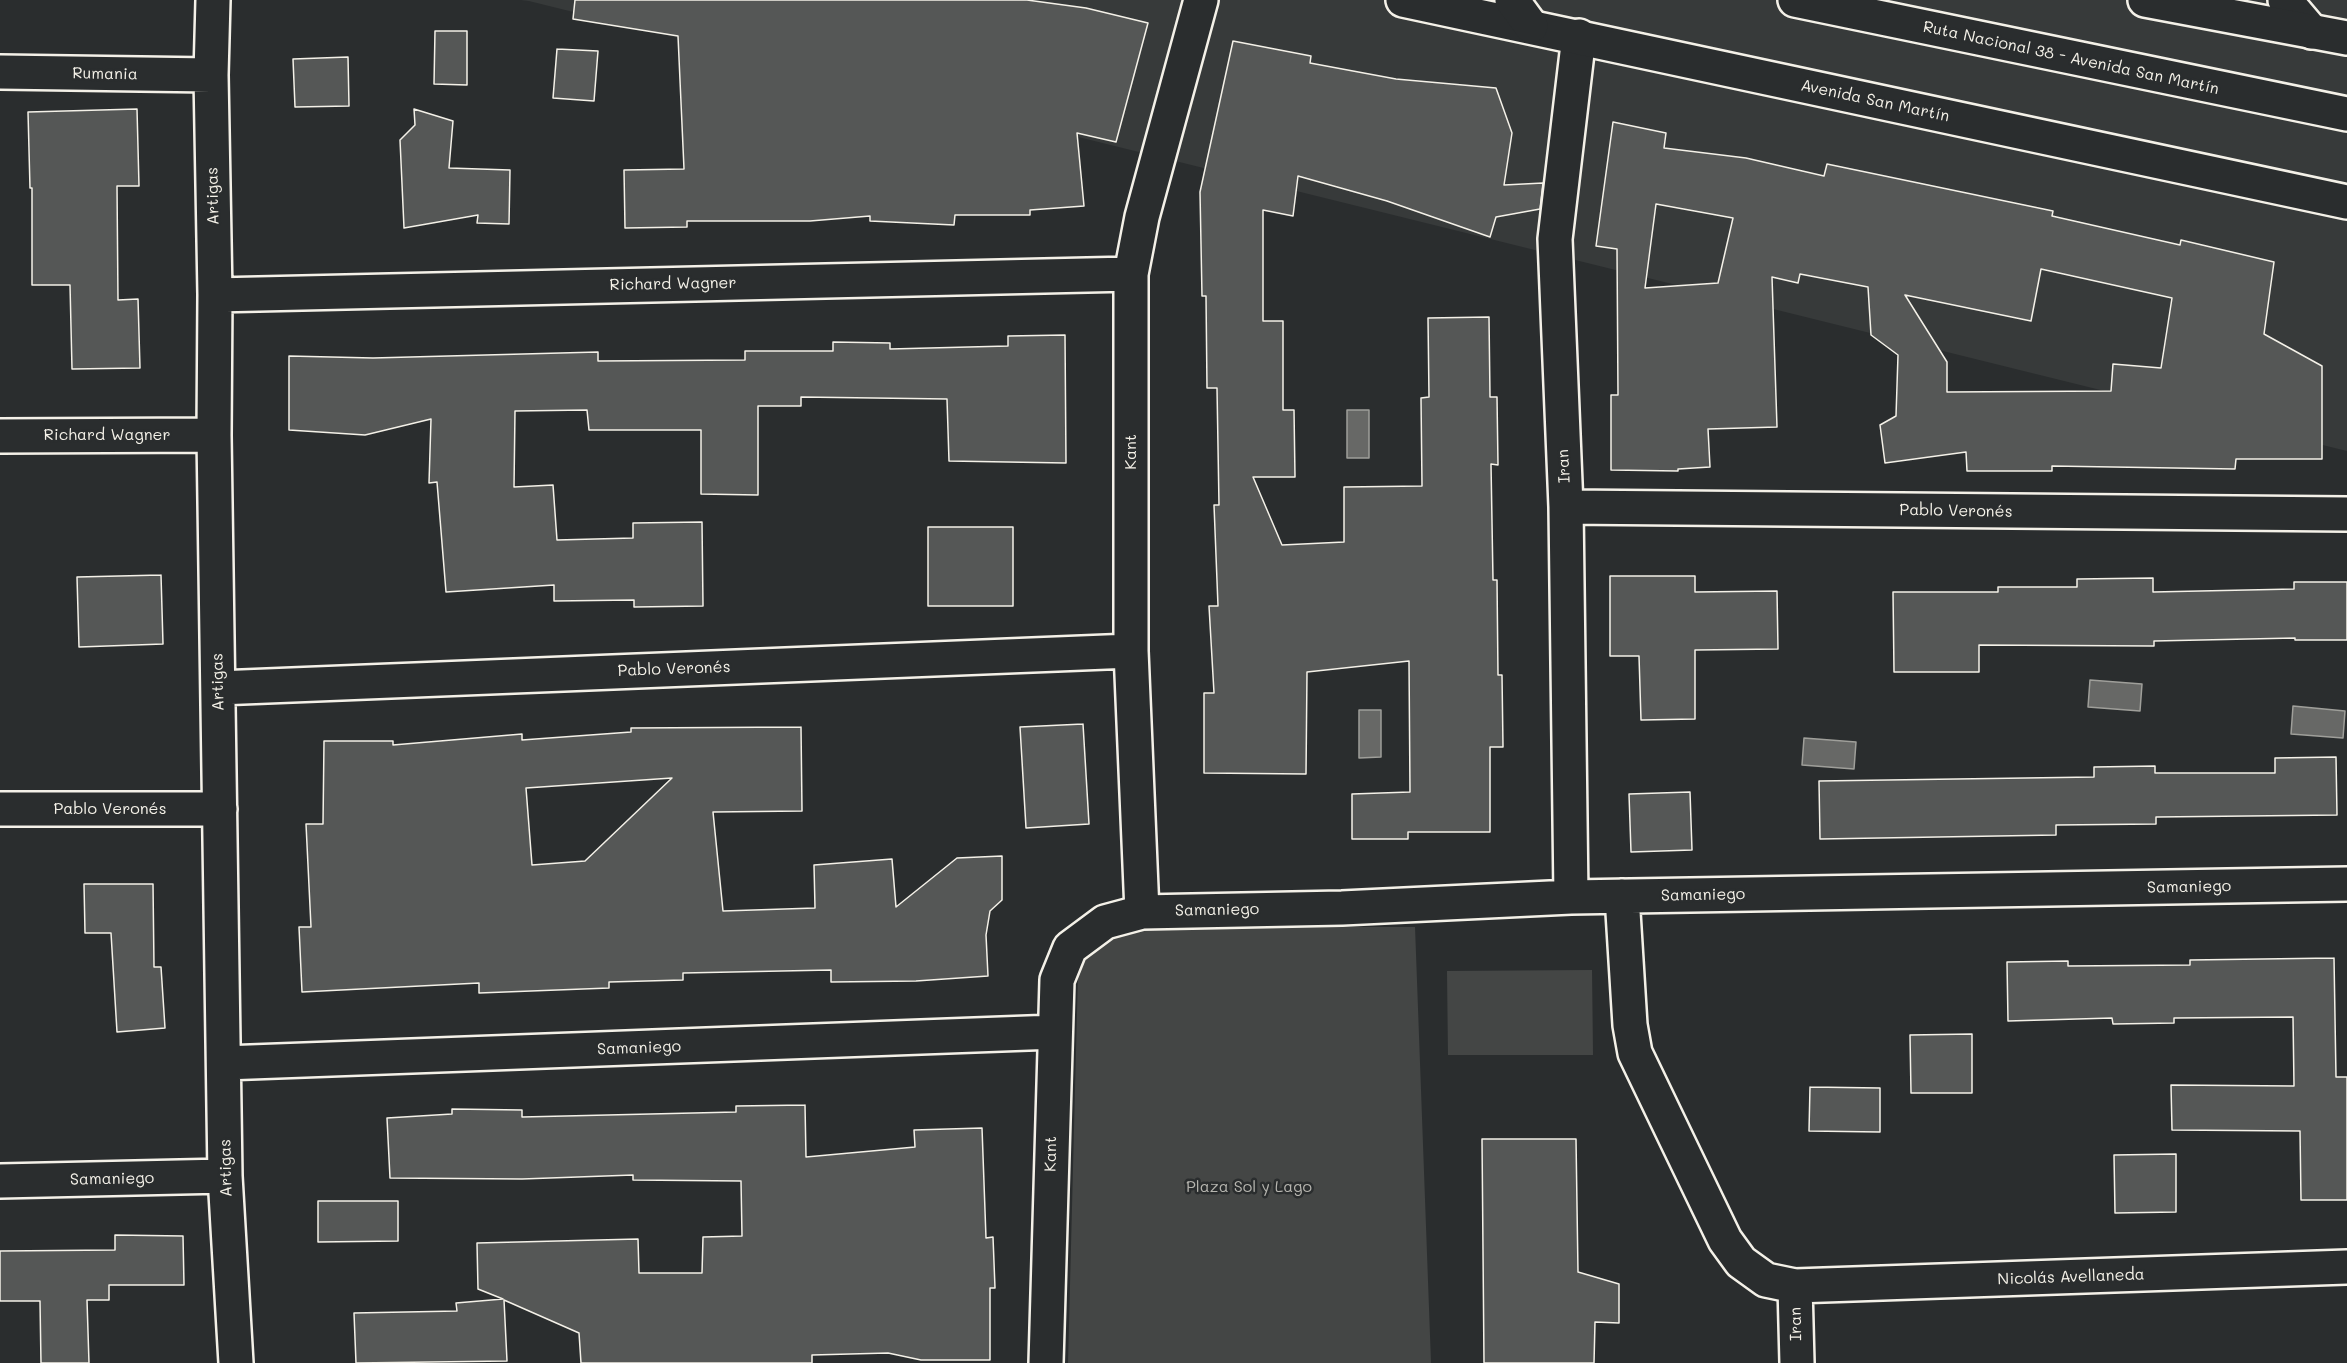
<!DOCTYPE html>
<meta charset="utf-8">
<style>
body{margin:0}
canvas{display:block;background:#2a2d2e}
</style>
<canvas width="2347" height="1363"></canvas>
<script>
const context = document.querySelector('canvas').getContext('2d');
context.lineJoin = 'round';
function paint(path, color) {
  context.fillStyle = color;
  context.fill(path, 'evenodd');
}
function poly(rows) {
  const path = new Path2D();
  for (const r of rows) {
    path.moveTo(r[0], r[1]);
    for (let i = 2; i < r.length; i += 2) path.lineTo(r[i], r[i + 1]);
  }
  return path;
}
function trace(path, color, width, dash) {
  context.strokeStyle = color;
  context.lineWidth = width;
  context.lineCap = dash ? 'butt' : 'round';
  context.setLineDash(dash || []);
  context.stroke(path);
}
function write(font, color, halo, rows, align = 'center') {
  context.font = font + ' Mali,sans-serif';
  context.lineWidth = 5;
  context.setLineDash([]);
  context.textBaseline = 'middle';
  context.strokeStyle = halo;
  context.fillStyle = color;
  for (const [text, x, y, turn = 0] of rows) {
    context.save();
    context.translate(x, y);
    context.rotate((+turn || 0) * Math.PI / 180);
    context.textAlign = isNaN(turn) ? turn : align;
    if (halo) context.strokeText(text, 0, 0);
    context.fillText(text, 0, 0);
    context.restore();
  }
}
const built = poly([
 [521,0,2347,0,2347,451,529,1]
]);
const green = poly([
 [1136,927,1415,927,1431,1363,1068,1363,1078,974,1086,957,1107,940],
 [1592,970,1593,1055,1448,1055,1447,971]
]);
const water = poly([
 [1369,410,1369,458,1347,458,1347,410,1369,410],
 [2090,680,2142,684,2140,711,2088,707,2090,680],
 [2293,706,2345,711,2343,738,2291,734,2293,706],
 [1359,710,1381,710,1381,757,1359,758,1359,710],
 [1804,738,1856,742,1854,769,1802,765,1804,738]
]);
const building = poly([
 [575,0,1027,0,1086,8,1148,23,1116,142,1077,133,1084,206,1030,210,1030,215,955,215,954,225,870,221,870,216,810,221,687,221,687,227,625,228,624,170,684,169,678,36,573,19,575,0],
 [435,31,467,31,467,85,434,84,435,31],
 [1233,41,1311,56,1310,63,1396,79,1496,88,1512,133,1504,185,1543,183,1540,209,1496,217,1490,237,1387,201,1298,176,1293,216,1263,210,1263,321,1283,321,1283,410,1294,410,1295,477,1253,477,1282,545,1344,542,1344,487,1422,486,1421,398,1429,397,1428,318,1489,317,1490,397,1497,397,1498,465,1491,464,1493,580,1497,580,1498,675,1502,675,1503,747,1490,747,1490,832,1408,832,1408,839,1352,839,1352,794,1410,792,1409,661,1307,672,1306,774,1204,773,1204,693,1214,693,1209,606,1218,606,1214,505,1219,505,1217,388,1207,388,1206,296,1202,296,1200,192,1233,41],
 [557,49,598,51,594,101,553,98,557,49],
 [348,57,349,106,295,107,293,59,348,57],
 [137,109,139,186,117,186,118,300,138,299,140,368,72,369,70,285,32,285,32,188,30,188,28,112,137,109],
 [414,109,453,121,449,168,510,170,509,224,477,223,478,215,404,228,400,140,415,125,414,109],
 [1613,122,1666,133,1664,148,1746,158,1824,176,1827,164,2053,211,2052,216,2180,245,2181,240,2274,262,2264,334,2322,366,2322,459,2236,459,2235,469,2052,466,2052,471,1967,471,1966,452,1885,463,1880,425,1896,416,1898,355,1871,335,1868,287,1800,274,1798,283,1772,277,1777,427,1708,429,1710,467,1678,469,1678,471,1611,470,1611,395,1618,395,1617,249,1596,246,1613,122],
 [1656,204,1733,218,1718,283,1645,288,1656,204],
 [2041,269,2172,298,2161,368,2113,364,2111,391,1947,392,1947,362,1905,295,2031,321,2041,269],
 [1065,335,1066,463,949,461,947,399,801,397,801,406,758,406,758,495,701,494,701,430,589,430,587,410,515,411,514,487,553,485,557,540,633,538,633,523,702,522,703,606,634,607,634,600,554,601,554,585,446,592,437,482,429,483,431,419,365,435,289,430,289,356,373,358,598,352,598,361,745,360,745,351,833,351,833,342,890,343,890,349,1008,346,1008,336,1065,335],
 [928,527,1013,527,1013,606,928,606,928,527],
 [161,575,163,644,79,647,77,577,161,575],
 [1610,576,1695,576,1695,592,1777,591,1778,649,1695,650,1695,719,1641,720,1639,656,1610,656,1610,576],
 [2153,578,2153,592,2294,589,2294,582,2347,582,2347,640,2295,640,2295,638,2154,641,2154,646,1979,645,1979,672,1894,672,1893,592,1998,592,1998,587,2077,587,2077,579,2153,578],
 [1083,724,1089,824,1026,828,1020,727,1083,724],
 [801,727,802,811,713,812,723,911,815,908,814,865,892,859,896,907,957,858,1002,856,1002,900,990,911,986,935,988,976,916,981,831,982,831,970,683,973,683,980,609,982,609,988,479,993,479,983,302,992,299,927,311,927,306,824,323,824,324,741,393,741,393,745,522,734,522,740,631,732,631,728,801,727],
 [672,778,585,861,532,865,526,788,672,778],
 [2336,757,2337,815,2156,817,2156,824,2056,825,2056,835,1820,839,1819,781,2094,777,2094,767,2155,766,2155,773,2275,773,2275,758,2336,757],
 [1690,792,1692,850,1631,852,1629,794,1690,792],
 [84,884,153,884,154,967,161,967,165,1028,117,1032,111,933,85,933,84,884],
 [2334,958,2336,1077,2347,1077,2347,1200,2301,1200,2300,1131,2172,1130,2171,1085,2294,1086,2293,1017,2174,1018,2174,1023,2113,1024,2112,1018,2008,1021,2007,962,2068,961,2068,966,2190,965,2190,960,2334,958],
 [1972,1034,1972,1093,1911,1093,1910,1035,1972,1034],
 [1810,1087,1880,1088,1880,1132,1809,1131,1810,1087],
 [805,1105,806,1157,915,1147,914,1130,982,1128,986,1238,993,1237,995,1288,990,1288,990,1360,921,1360,888,1353,812,1355,812,1363,581,1363,579,1333,504,1300,507,1361,356,1363,354,1313,457,1311,456,1303,503,1299,478,1289,477,1243,638,1239,639,1273,702,1273,703,1237,742,1236,741,1181,633,1180,633,1175,522,1179,390,1178,387,1118,452,1114,452,1109,522,1110,522,1117,736,1112,736,1106,805,1105],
 [1482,1139,1576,1139,1578,1272,1619,1284,1619,1323,1595,1322,1594,1363,1484,1363,1482,1139],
 [2176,1154,2176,1212,2115,1213,2114,1155,2176,1154],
 [318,1201,398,1201,398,1241,318,1242,318,1201],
 [115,1235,183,1236,184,1285,109,1285,109,1300,87,1300,89,1363,41,1363,40,1301,0,1301,0,1251,115,1250,115,1235]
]);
const minor = poly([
 [213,0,211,75,215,295,214,435,225,1176,236,1363],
 [0,72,211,75],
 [215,295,1131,274],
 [0,436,214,435],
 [1566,507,2347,514],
 [218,688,1131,651],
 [0,809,220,809],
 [1622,896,1630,1025,1635,1053,1725,1240,1741,1262,1766,1280,1795,1286,2347,1267],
 [1571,897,1566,507,1555,239,1579,36],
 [1142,912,1131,651,1131,274,1142,217,1201,0],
 [224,1063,1055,1032],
 [0,1181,225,1176],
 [1795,1286,1797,1363],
 [1046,1363,1057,980,1070,948,1105,922,1142,912,1342,908,1571,897,2347,884]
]);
const secondary = poly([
 [1403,0,2347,202],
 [2285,0,2312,32]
]);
const primary = poly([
 [1512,0,1531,26],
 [1795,0,2347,114],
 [2145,0,2347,38]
]);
const streetNames = [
 ["Ruta Nacional 38 - Avenida San Martín",2071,58,12],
 ["Rumania",105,74,1],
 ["Avenida San Martín",1875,101,12],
 ["Artigas",213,196,-91],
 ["Richard Wagner",673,284,-1],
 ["Richard Wagner",107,435],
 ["Kant",1131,452,-90],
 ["Iran",1564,466,-93],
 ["Pablo Veronés",1956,511,1],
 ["Pablo Veronés",674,669,-2],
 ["Artigas",218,682,-91],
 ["Pablo Veronés",110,809],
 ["Samaniego",2189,887,-1],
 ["Samaniego",1703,895,-1],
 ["Samaniego",1217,910,-1],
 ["Samaniego",639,1048,-2],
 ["Kant",1051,1154,-89],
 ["Artigas",226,1168,-91],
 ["Samaniego",112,1179,-1],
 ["Nicolás Avellaneda",2071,1277,-2],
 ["Iran",1796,1324,-91]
];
const parkNames = [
 ["Plaza Sol y Lago",1249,1187]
];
paint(built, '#373a3a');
paint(green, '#444645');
paint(water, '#676866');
trace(water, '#9f9f9a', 1.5);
paint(building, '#555756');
trace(building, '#f4f1e8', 1.5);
trace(minor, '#f4f1e8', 38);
trace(secondary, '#f4f1e8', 38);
trace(primary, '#f4f1e8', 38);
trace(minor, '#2a2d2e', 33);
trace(secondary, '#2a2d2e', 33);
trace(primary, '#2a2d2e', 33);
write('16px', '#f4f1e8', '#2a2d2e', streetNames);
write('16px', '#b6b5af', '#2a2d2e', parkNames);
</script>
